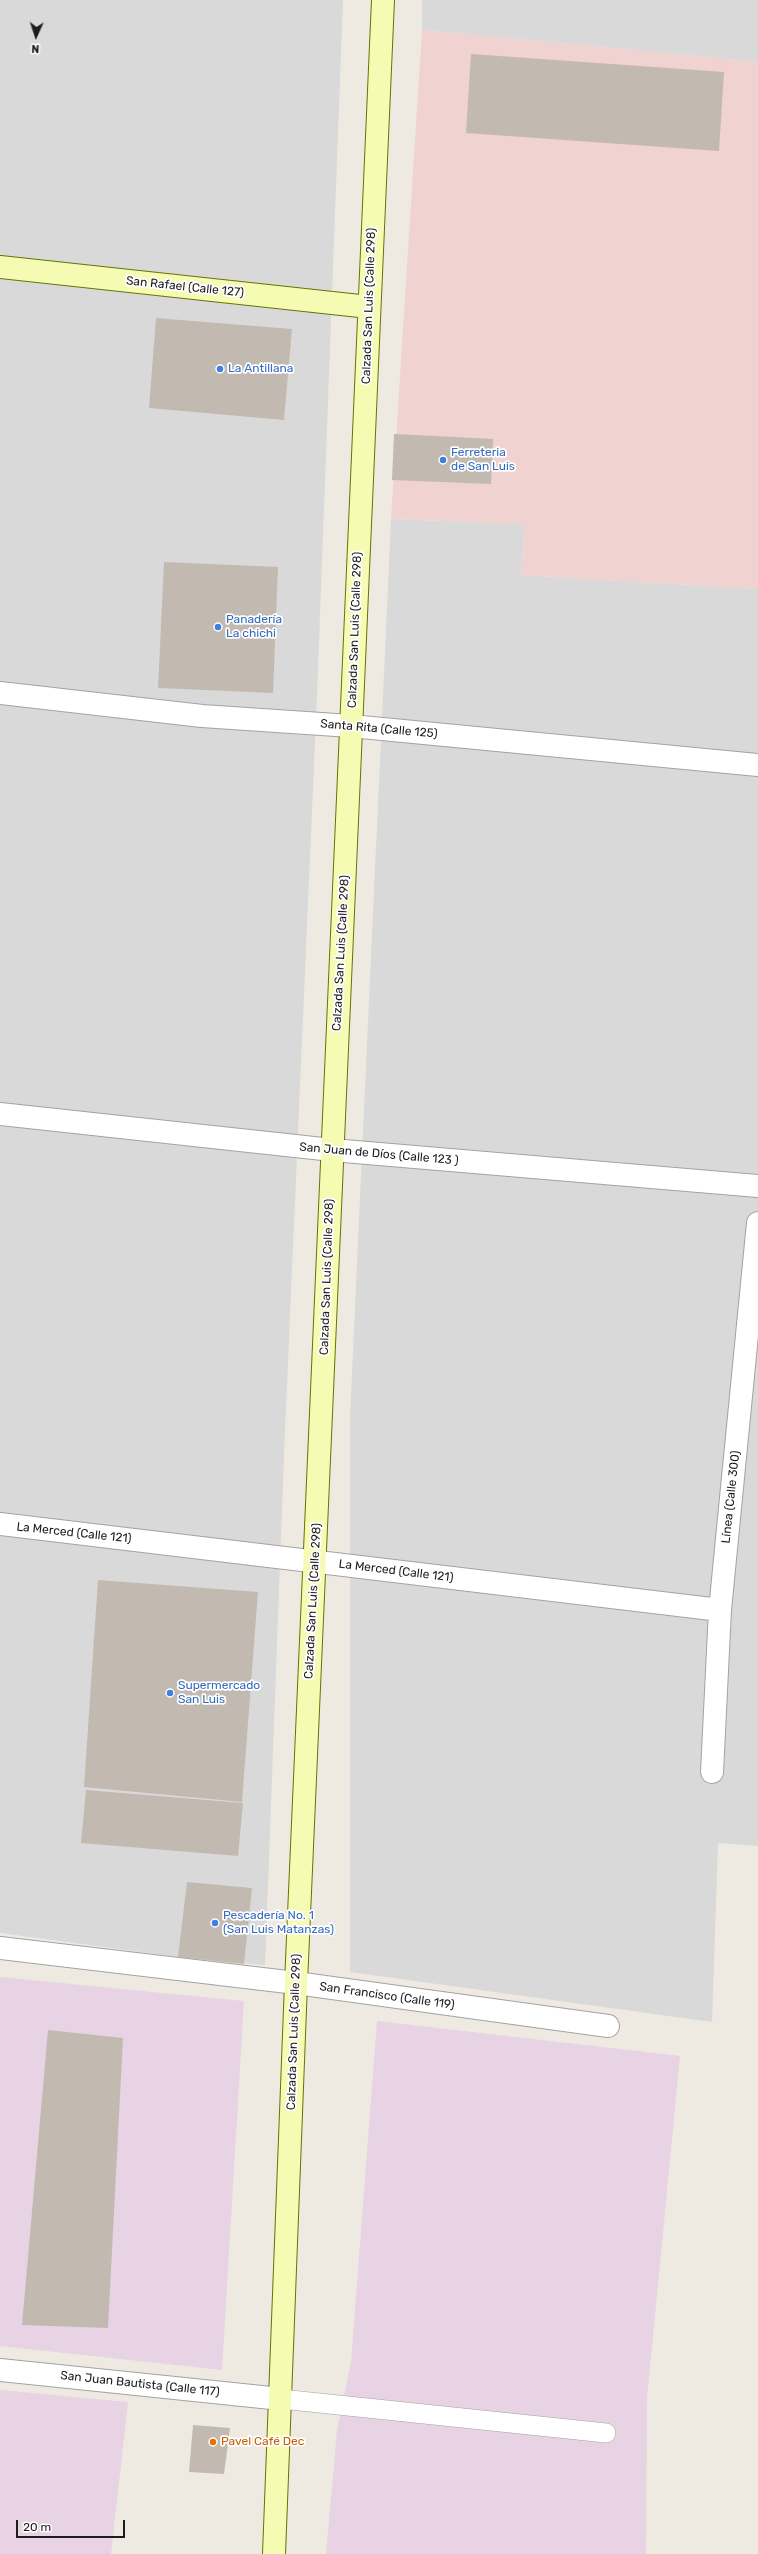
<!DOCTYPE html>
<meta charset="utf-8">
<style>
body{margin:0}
#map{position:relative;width:758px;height:2554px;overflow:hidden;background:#eeeae1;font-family:Rubik,sans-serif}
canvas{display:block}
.north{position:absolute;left:16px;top:16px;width:40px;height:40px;-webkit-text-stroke:3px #fff;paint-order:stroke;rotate:183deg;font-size:11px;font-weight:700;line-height:16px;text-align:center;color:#1c1c1c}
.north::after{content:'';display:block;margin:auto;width:14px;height:18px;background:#1c1c1c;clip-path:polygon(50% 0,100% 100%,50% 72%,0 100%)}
.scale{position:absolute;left:16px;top:2520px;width:109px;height:18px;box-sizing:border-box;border:2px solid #1c1c1c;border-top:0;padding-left:5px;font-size:12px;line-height:14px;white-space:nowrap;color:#1c1c1c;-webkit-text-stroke:3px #fff;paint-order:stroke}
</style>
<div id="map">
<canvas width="758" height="2554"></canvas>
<div class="north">N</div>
<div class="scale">20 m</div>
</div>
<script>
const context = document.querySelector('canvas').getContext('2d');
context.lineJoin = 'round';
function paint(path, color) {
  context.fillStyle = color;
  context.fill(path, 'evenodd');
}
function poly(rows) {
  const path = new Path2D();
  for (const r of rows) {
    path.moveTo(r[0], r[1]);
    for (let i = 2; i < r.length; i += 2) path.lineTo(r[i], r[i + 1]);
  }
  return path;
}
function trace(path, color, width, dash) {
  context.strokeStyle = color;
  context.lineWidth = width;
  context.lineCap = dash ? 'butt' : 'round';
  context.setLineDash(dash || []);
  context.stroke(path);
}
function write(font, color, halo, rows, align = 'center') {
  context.font = font + ' Rubik,sans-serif';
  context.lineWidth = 3.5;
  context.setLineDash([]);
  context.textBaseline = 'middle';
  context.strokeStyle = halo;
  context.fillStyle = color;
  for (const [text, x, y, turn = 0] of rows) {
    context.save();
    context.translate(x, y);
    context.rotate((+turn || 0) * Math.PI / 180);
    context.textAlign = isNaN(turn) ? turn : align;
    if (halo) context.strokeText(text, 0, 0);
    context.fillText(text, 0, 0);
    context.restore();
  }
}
const residential = poly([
 [0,0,343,0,317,695,285,1430,265,1965,178,1957,0,1933],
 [422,0,758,0,758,62,422,30],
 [391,519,525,524,521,575,758,589,758,1846,718,1843,712,2022,350,1972,350,1418]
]);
const commercial = poly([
 [422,30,758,62,758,589,521,575,525,524,391,519]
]);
const industrial = poly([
 [0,1977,244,2001,222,2370,0,2346],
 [377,2021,680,2056,647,2398,646,2554,326,2554,337,2430,351,2362],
 [0,2390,128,2402,111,2554,0,2554]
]);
const building = poly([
 [471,54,724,72,719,151,466,133],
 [156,318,292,329,284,420,149,408],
 [394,434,493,439,491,484,392,480],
 [164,562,278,567,273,693,158,688],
 [98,1580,258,1592,242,1802,84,1787],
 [86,1790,243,1803,238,1856,81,1843],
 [187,1882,252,1888,244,1964,178,1957],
 [48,2030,123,2038,108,2328,22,2325],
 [193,2425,230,2428,224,2474,189,2472]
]);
const lane = poly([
 [281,2399,606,2433]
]);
const street = poly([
 [0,693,202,716,351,726,758,765],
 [0,1114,332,1150,758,1186],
 [0,1524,720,1610],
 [712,1772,720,1610,758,1223],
 [0,1948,296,1983,608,2026],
 [0,2370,281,2399]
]);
const secondary = poly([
 [0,267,369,307],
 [274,2554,296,1983,383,0]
]);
const markers = [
 [220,369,4,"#3f7fe0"],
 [443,460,4,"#3f7fe0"],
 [218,627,4,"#3f7fe0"],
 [170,1693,4,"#3f7fe0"],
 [215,1923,4,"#3f7fe0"],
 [213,2442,4,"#e8710a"]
];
const streetNames = [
 ["San Rafael (Calle 127)",185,287,6],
 ["Calzada San Luis (Calle 298)",369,306,-88],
 ["Calzada San Luis (Calle 298)",355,630,-88],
 ["Santa Rita (Calle 125)",379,729,5],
 ["Calzada San Luis (Calle 298)",341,953,-87],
 ["San Juan de Díos (Calle 123 )",379,1154,5],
 ["Calzada San Luis (Calle 298)",327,1277,-88],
 ["Línea (Calle 300)",731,1497,-84],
 ["La Merced (Calle 121)",74,1533,6],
 ["La Merced (Calle 121)",396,1571,7],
 ["Calzada San Luis (Calle 298)",313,1601,-87],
 ["San Francisco (Calle 119)",387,1996,8],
 ["Calzada San Luis (Calle 298)",294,2032,-88],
 ["San Juan Bautista (Calle 117)",140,2384,6]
];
const shopNames = [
 ["La Antillana",228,369],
 ["Ferreteria",451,453],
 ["de San Luis",451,467],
 ["Panadería",226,620],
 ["La chichi",226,634],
 ["Supermercado",178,1686],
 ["San Luis",178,1700],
 ["Pescadería No. 1",223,1916],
 ["(San Luis Matanzas)",223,1930]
];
const foodNames = [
 ["Pavel Café Dec",221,2442]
];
paint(residential, '#dad9d9');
paint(commercial, '#f0d2d0');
paint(industrial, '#e7d3e3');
paint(building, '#c2bab1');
trace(lane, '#a3a3a3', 20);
trace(street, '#a3a3a3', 24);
trace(secondary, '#647402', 24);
trace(lane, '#fff', 19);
trace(street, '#fff', 22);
trace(secondary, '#f5fbb3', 22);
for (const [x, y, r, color] of markers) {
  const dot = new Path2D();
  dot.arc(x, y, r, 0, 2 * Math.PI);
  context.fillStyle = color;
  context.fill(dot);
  trace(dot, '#fff', 1.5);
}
write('12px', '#1c1c1c', '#fff', streetNames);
write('12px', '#366cbe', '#fff', shopNames, 'left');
write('12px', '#c56008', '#fff', foodNames, 'left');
</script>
